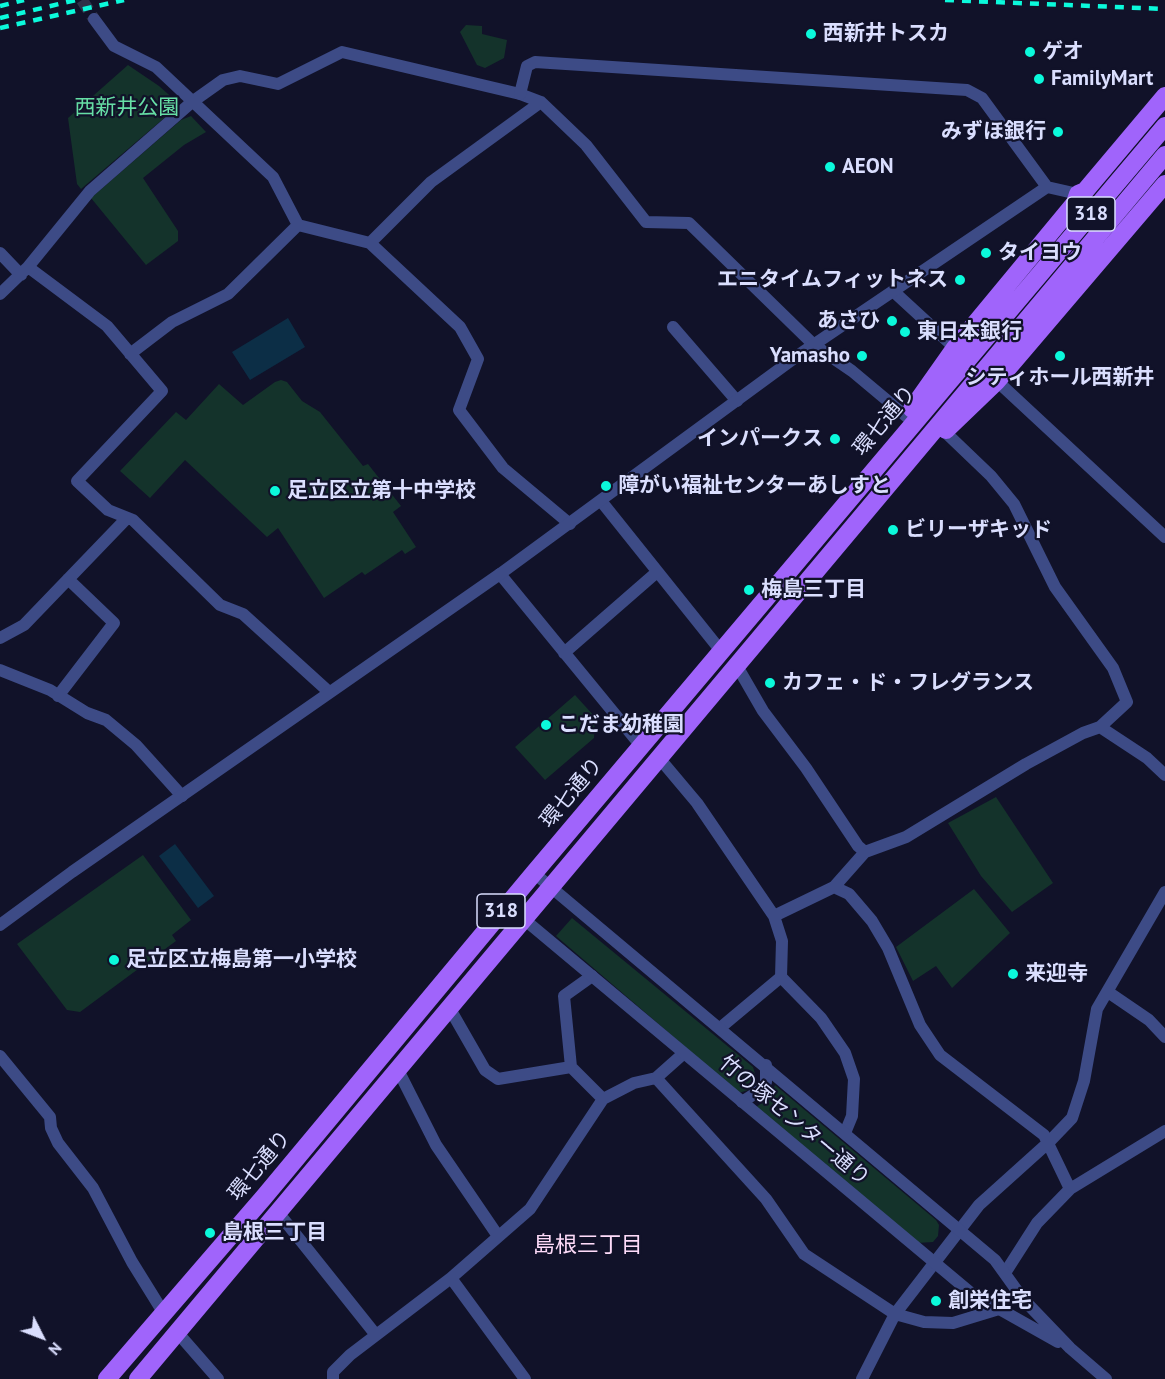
<!DOCTYPE html>
<meta charset="utf-8">
<style>
body{margin:0}
#map{position:relative;width:1165px;height:1379px;overflow:hidden;background:#111229;font-family:"PT Sans",sans-serif}
canvas{display:block}
.north{position:absolute;left:12px;top:1307px;width:60px;height:60px;-webkit-text-stroke:4px #111229;paint-order:stroke;rotate:132deg;font-size:16px;font-weight:700;line-height:24px;text-align:center;color:#dadefe}
.north::after{content:'';display:block;margin:auto;width:21px;height:27px;background:#dadefe;clip-path:polygon(50% 0,100% 100%,50% 72%,0 100%)}
</style>
<div id="map">
<canvas width="1165" height="1379"></canvas>
<div class="north">N</div>
</div>
<script>
const context = document.querySelector('canvas').getContext('2d');
context.lineJoin = 'round';
function paint(path, color) {
  context.fillStyle = color;
  context.fill(path, 'evenodd');
}
function poly(rows) {
  const path = new Path2D();
  for (const r of rows) {
    path.moveTo(r[0], r[1]);
    for (let i = 2; i < r.length; i += 2) path.lineTo(r[i], r[i + 1]);
  }
  return path;
}
function trace(path, color, width, dash) {
  context.strokeStyle = color;
  context.lineWidth = width;
  context.lineCap = dash ? 'butt' : 'round';
  context.setLineDash(dash || []);
  context.stroke(path);
}
function write(font, color, halo, rows, align = 'center') {
  context.font = font + ' "PT Sans","Noto Sans JP",sans-serif';
  context.lineWidth = 4.5;
  context.setLineDash([]);
  context.textBaseline = 'middle';
  context.strokeStyle = halo;
  context.fillStyle = color;
  for (const [text, x, y, turn = 0] of rows) {
    context.save();
    context.translate(x, y);
    context.rotate((+turn || 0) * Math.PI / 180);
    context.textAlign = isNaN(turn) ? turn : align;
    if (halo) context.strokeText(text, 0, 0);
    context.fillText(text, 0, 0);
    context.restore();
  }
}
const green = poly([
 [466,25,482,26,482,34,507,40,504,58,485,68,477,65,460,32],
 [128,65,159,86,176,101,176,108,81,189,77,184,68,118],
 [191,116,206,132,184,145,143,178,178,231,178,241,146,265,91,198,181,120],
 [281,380,287,382,302,401,320,412,363,466,368,464,401,506,393,512,416,547,405,554,402,550,365,575,362,572,324,598,278,528,267,537,185,460,150,498,120,471,176,412,186,420,219,384,243,405,275,382],
 [575,695,595,717,594,738,545,780,515,747],
 [996,797,1053,883,1012,912,981,876,948,823],
 [143,855,191,920,172,935,176,941,80,1012,67,1010,17,944],
 [974,889,1010,933,952,988,936,966,913,981,896,947],
 [572,918,753,1067,757,1080,751,1089,739,1093,556,936],
 [775,1085,936,1220,939,1225,938,1236,933,1242,917,1243,756,1107,769,1098]
]);
const water = poly([
 [288,318,305,347,250,380,232,352],
 [175,844,214,896,198,908,159,856]
]);
const minorTunnel = poly([
 [82,0,94,19]
]);
const minor = poly([
 [94,19,114,46,156,67,273,177,298,225,370,243,431,182,541,102],
 [370,243,460,327,478,359,459,410,503,468,570,524],
 [0,253,21,275],
 [28,267,107,326,162,391,77,481,108,510,133,520,220,605,243,614,329,692],
 [893,291,955,348],
 [0,294,28,267,90,191,192,102,223,80,240,76,278,84,342,52,520,94,541,102,586,145,646,222,689,223,814,345,852,371,907,417],
 [673,327,737,401],
 [130,354,172,322,228,294,298,225],
 [601,501,721,651],
 [500,574,641,746],
 [0,638,24,625,127,518],
 [564,653,657,572],
 [737,666,763,711,806,768,858,846,865,852],
 [0,670,50,690,87,713,106,720,136,745,182,796],
 [58,696,114,623,68,579],
 [1100,727,1147,758,1165,775],
 [660,759,697,803,774,916,782,941,781,977,720,1028],
 [834,887,849,894,872,921,888,948,920,1025,940,1055,1044,1135,1070,1189],
 [774,916,834,887,865,852,906,837,1026,764,1083,733,1100,727,1127,702,1113,668,1055,587,1014,504,991,476,944,431],
 [781,977,821,1018,845,1053,854,1079,852,1116,845,1133],
 [1108,992,1149,1020,1165,1037],
 [450,1009,485,1070,498,1079,571,1067,603,1099],
 [0,1056,50,1117,51,1128,58,1143,93,1188,132,1262,163,1312],
 [571,1067,564,996,592,976],
 [398,1070,436,1145,498,1236],
 [656,1078,766,1199,804,1254,895,1314,924,1322,953,1323,999,1309],
 [742,1102,762,1089,766,1082,766,1065],
 [277,1211,376,1335],
 [1005,1273,1037,1223,1070,1189,1165,1131],
 [451,1278,525,1379],
 [177,1332,218,1379],
 [333,1379,333,1372,350,1355,451,1278,530,1209,603,1099,634,1083,656,1078,683,1054],
 [862,1379,895,1314,979,1205,1049,1142,1072,1118,1084,1081,1097,1009,1165,892]
]);
const tertiary = poly([
 [520,94,527,66,535,62,967,90,982,98,1047,187,1078,194],
 [997,381,1165,537],
 [534,873,995,1260,1023,1299,1070,1348,1106,1379],
 [507,905,971,1293,1058,1342],
 [0,925,72,872,500,574,800,354,1047,187]
]);
const primary = poly([
 [912,409,955,348,1075,203,1078,194,1085,191,1165,96],
 [946,430,997,381,1165,184],
 [107,1379,264,1197,534,873,1165,126],
 [138,1379,1165,155]
]);
const rail = poly([
 [945,0,1165,9],
 [0,6,24,0],
 [0,18,76,0],
 [0,28,124,0]
]);
const markers = [
 [811,34,6,"#0bf9db"],
 [1030,52,6,"#0bf9db"],
 [1039,79,6,"#0bf9db"],
 [1058,132,6,"#0bf9db"],
 [830,167,6,"#0bf9db"],
 [986,253,6,"#0bf9db"],
 [960,280,6,"#0bf9db"],
 [892,321,6,"#0bf9db"],
 [905,332,6,"#0bf9db"],
 [862,356,6,"#0bf9db"],
 [1060,356,6,"#0bf9db"],
 [835,439,6,"#0bf9db"],
 [606,486,6,"#0bf9db"],
 [275,491,6,"#0bf9db"],
 [893,530,6,"#0bf9db"],
 [749,590,6,"#0bf9db"],
 [770,683,6,"#0bf9db"],
 [546,725,6,"#0bf9db"],
 [114,960,6,"#0bf9db"],
 [1013,974,6,"#0bf9db"],
 [210,1233,6,"#0bf9db"],
 [936,1301,6,"#0bf9db"]
];
const shields = [
 [1091,214,48],
 [501,911,48]
];
const shieldNames = [
 ["318",1091,214],
 ["318",501,911]
];
const poiNames = [
 ["西新井トスカ",823,34],
 ["ゲオ",1042,52],
 ["FamilyMart",1051,79],
 ["みずほ銀行",1046,132,"right"],
 ["AEON",842,167],
 ["タイヨウ",998,253],
 ["エニタイムフィットネス",948,280,"right"],
 ["あさひ",880,321,"right"],
 ["東日本銀行",917,332],
 ["Yamasho",850,356,"right"],
 ["シティホール西新井",1060,378,"center"],
 ["インパークス",823,439,"right"],
 ["障がい福祉センターあしすと",618,486],
 ["足立区立第十中学校",287,491],
 ["ビリーザキッド",905,530],
 ["梅島三丁目",761,590],
 ["カフェ・ド・フレグランス",782,683],
 ["こだま幼稚園",558,725],
 ["足立区立梅島第一小学校",126,960],
 ["来迎寺",1025,974],
 ["島根三丁目",222,1233],
 ["創栄住宅",948,1301]
];
const parkNames = [
 ["西新井公園",127,108]
];
const streetNames = [
 ["環七通り",885,421,-50],
 ["環七通り",572,793,-50],
 ["竹の塚センター通り",794,1121,40],
 ["環七通り",260,1166,-50]
];
const neighbourhoodNames = [
 ["島根三丁目",588,1246]
];
paint(green, '#14332b');
paint(water, '#0c2e46');
trace(minorTunnel, '#2f3149', 12, [12, 6]);
trace(minor, '#3d4b86', 12);
trace(tertiary, '#3d4b86', 12);
trace(primary, '#a064fb', 18);
trace(rail, '#0bf9db', 4.5, [9, 8]);
for (const [x, y, r, color] of markers) {
  const dot = new Path2D();
  dot.arc(x, y, r, 0, 2 * Math.PI);
  context.fillStyle = color;
  context.fill(dot);
  trace(dot, '#111229', 2);
}
for (const [x, y, w] of shields) {
  const box = new Path2D();
  box.roundRect(x - w / 2, y - 17, w, 34, 4.5);
  context.fillStyle = '#111229';
  context.fill(box);
  trace(box, '#dadefe', 1.5);
}
write('bold 20px', '#dadefe', null, shieldNames);
write('bold 21px', '#dadefe', '#111229', poiNames, 'left');
write('21px', '#66dea5', '#111229', parkNames);
write('21px', '#dadefe', '#111229', streetNames);
write('22px', '#fedbf9', '#111229', neighbourhoodNames);
</script>
